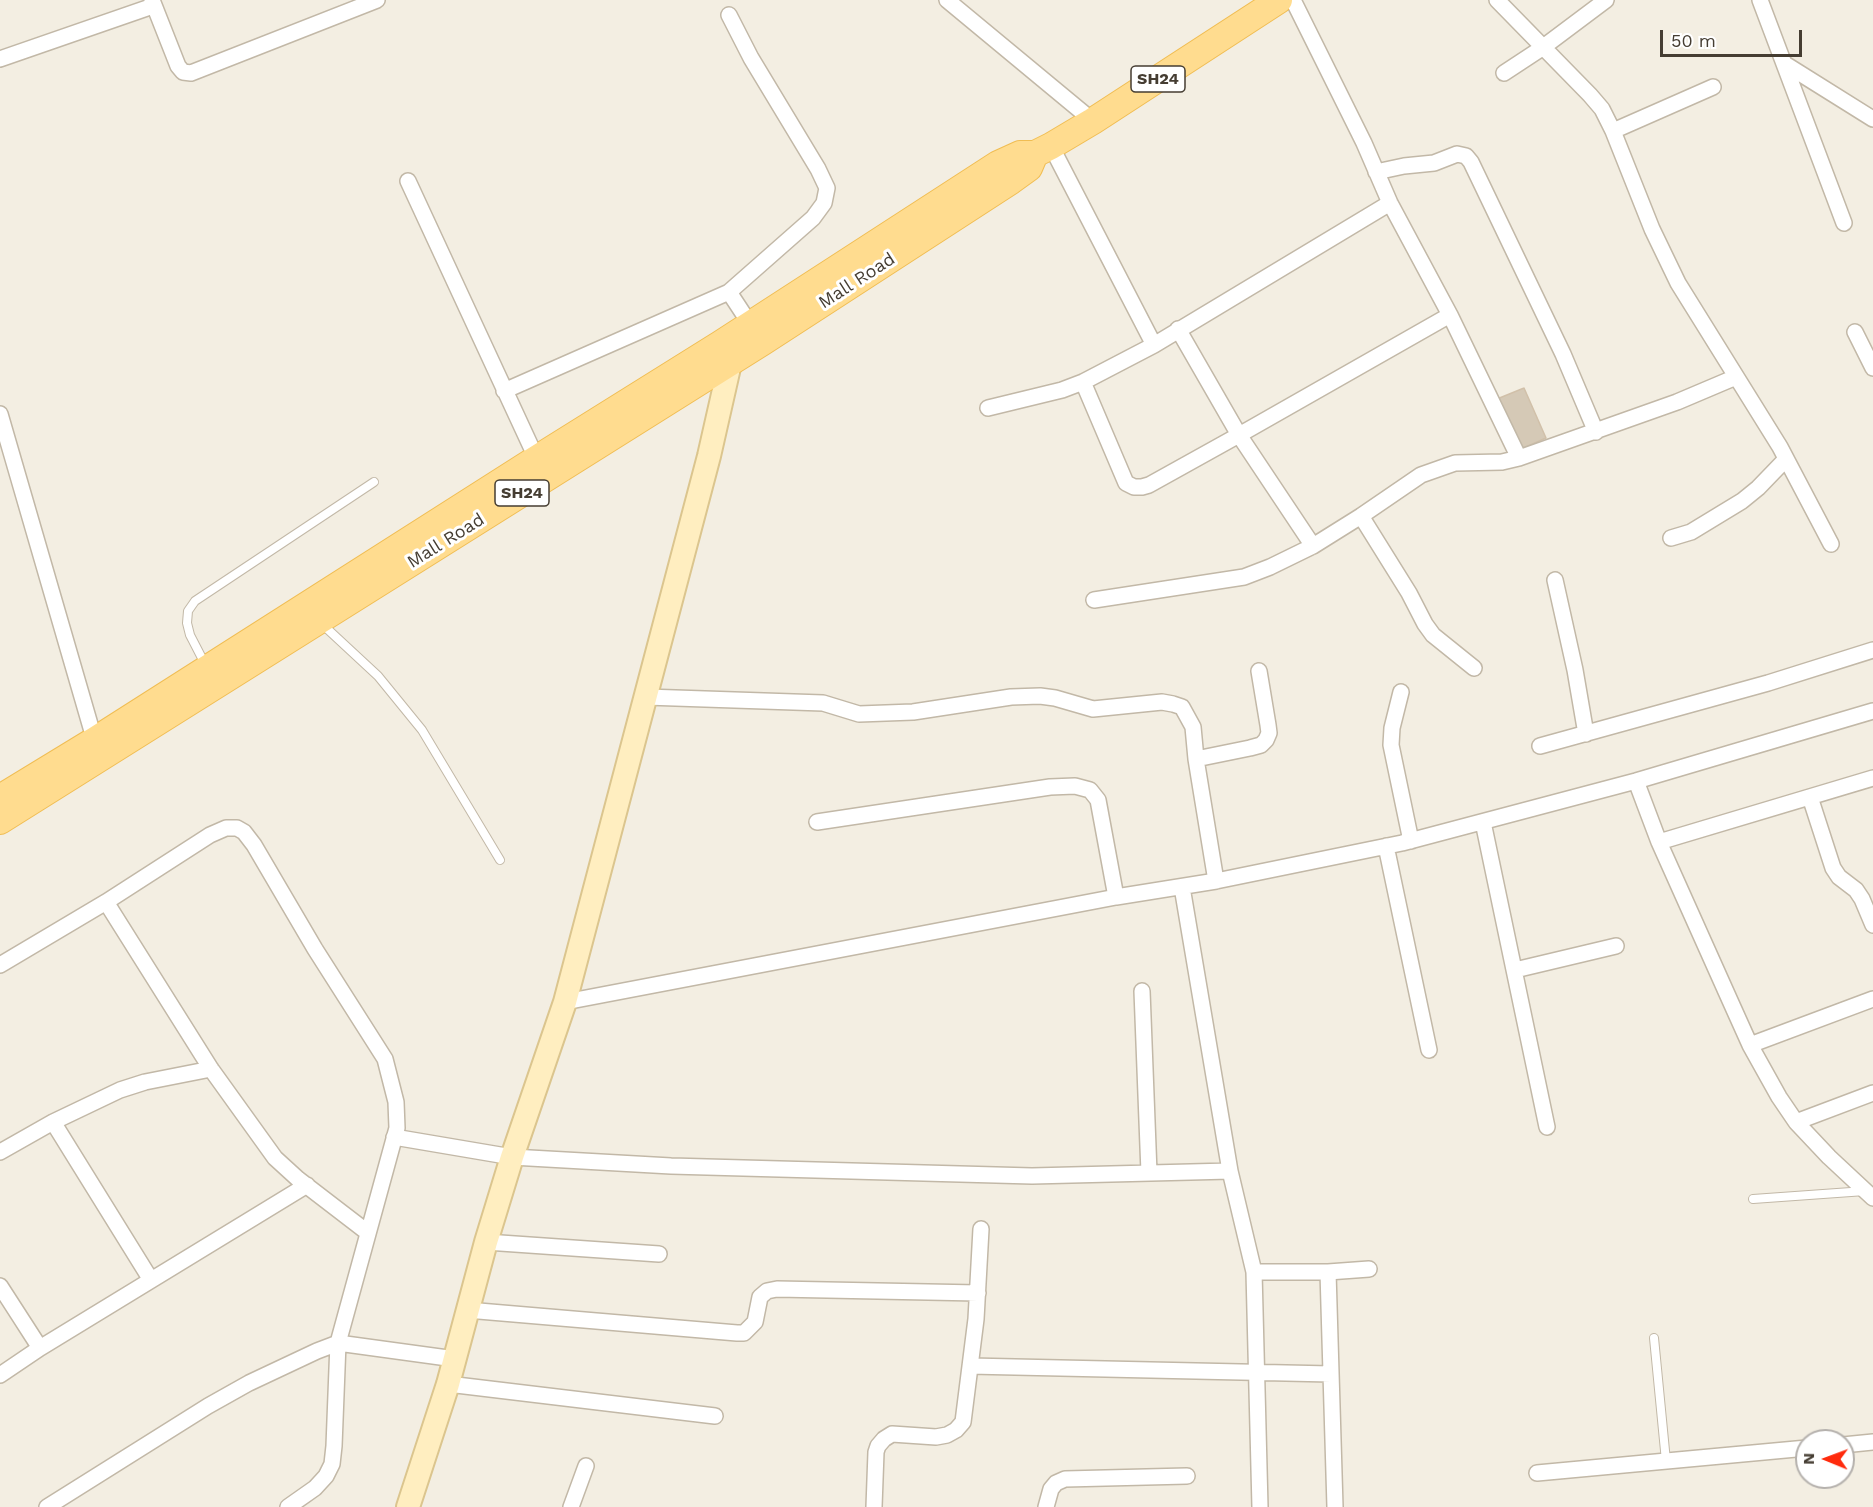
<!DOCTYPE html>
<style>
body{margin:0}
#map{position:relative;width:1873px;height:1507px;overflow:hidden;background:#f3eee2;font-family:"Work Sans",sans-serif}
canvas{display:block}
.north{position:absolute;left:1795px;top:1429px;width:60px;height:60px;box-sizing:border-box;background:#fff;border:2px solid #b5b1ad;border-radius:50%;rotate:271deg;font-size:16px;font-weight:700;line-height:24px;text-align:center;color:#453d32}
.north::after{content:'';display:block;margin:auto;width:21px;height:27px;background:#ff2b0d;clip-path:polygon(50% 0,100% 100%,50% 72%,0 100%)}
.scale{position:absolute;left:1660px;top:30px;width:142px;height:27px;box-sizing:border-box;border:3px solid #453d32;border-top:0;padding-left:8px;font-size:18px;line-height:21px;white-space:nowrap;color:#453d32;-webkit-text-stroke:4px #fff;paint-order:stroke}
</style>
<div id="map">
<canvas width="1873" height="1507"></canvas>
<div class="north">N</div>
<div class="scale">50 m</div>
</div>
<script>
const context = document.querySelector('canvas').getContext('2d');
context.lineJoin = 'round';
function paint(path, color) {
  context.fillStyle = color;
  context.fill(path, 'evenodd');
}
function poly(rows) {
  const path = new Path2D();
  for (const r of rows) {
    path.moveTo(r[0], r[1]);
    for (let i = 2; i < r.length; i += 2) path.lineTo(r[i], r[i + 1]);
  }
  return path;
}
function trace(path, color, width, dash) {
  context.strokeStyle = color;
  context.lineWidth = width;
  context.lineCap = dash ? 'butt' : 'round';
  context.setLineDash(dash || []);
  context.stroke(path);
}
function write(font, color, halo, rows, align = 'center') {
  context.font = font + ' "Work Sans",sans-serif';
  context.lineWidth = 6;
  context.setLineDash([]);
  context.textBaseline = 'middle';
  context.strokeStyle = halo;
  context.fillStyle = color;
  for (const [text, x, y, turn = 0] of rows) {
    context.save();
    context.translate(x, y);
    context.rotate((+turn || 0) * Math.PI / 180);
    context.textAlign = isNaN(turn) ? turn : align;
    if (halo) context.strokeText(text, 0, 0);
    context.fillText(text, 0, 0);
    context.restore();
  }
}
const building = poly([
 [1524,388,1546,438,1519,450,1497,399,1524,388]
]);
const service = poly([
 [322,624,378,676,422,730,500,860],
 [205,664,190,635,187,623,188,611,195,601,374,482],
 [1753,1199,1865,1191],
 [1654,1338,1666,1461]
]);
const minor = poly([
 [152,0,178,66,183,72,191,73,377,0],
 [947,0,1093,121],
 [1293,0,1364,143,1390,203,1450,315,1519,458],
 [1497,0,1590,95,1602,109,1613,131,1652,229,1678,283,1780,447,1831,544],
 [1760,0,1844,223],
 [0,59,153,6],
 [1785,64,1873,119],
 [1504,73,1542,48,1606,0],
 [1613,131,1713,87],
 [1051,146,1154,345],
 [1376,172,1404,166,1434,163,1457,154,1466,156,1471,162,1563,354,1596,432],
 [408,181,539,464],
 [729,292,754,330],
 [1178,329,1239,435,1313,546],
 [1855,332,1873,368],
 [1083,382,1126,483,1134,487,1142,487,1149,485,1239,435,1450,315],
 [504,391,729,292,813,218,824,203,827,188,818,169,751,58,729,15],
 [988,408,1062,390,1083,382,1154,345,1390,203],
 [0,414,96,745],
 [1361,516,1409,593,1425,624,1433,635,1474,668],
 [1671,538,1691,532,1742,501,1758,488,1786,459],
 [1555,580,1575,670,1586,734],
 [1094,600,1244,577,1270,567,1313,546,1361,516,1421,475,1455,463,1502,462,1519,458,1677,402,1736,377],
 [1401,692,1392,728,1391,745,1411,841],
 [646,697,823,703,859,714,913,712,1011,697,1040,696,1055,698,1093,709,1162,702,1173,704,1182,707,1193,727,1196,759,1216,881],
 [1540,746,1768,683,1873,650],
 [1196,759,1250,748,1261,745,1266,740,1269,733,1268,725,1259,671],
 [1636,781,1659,842,1732,1005,1750,1045,1779,1097,1796,1122,1829,1157,1873,1198],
 [1810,797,1833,868,1839,877,1856,890,1862,899,1873,925],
 [817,822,1050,787,1075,786,1090,790,1098,800,1116,897],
 [1483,822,1547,1127],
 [1659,842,1873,778],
 [1386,846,1429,1050],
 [1182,887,1230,1171,1254,1272,1260,1507],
 [106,902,211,1069,275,1158,298,1179,367,1232],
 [0,965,106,902,210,835,226,828,237,828,244,832,254,845,315,949,385,1059,396,1102,397,1128,338,1343,334,1446,332,1464,326,1476,315,1488,288,1507],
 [1515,970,1616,946],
 [1142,991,1149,1173],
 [565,1002,1116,897,1216,881,1402,843,1636,781,1873,711],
 [1750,1045,1873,999],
 [1796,1122,1873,1093],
 [394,1137,512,1157,671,1166,1032,1176,1230,1171],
 [0,1152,53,1122],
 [486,1242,659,1254],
 [1254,1272,1328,1272,1369,1269],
 [1328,1272,1335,1507],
 [151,1280,53,1122,120,1090,145,1082,211,1069],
 [0,1286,40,1348],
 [467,1310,737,1333,744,1333,755,1322,760,1297,767,1291,777,1289,978,1293],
 [970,1366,1331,1374],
 [0,1375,40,1348,307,1185],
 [448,1384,715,1416],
 [1843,1445,1873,1442],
 [1537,1473,1807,1448],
 [47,1507,208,1406,249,1383,317,1351,338,1343,455,1359],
 [571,1507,586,1466],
 [874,1507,876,1452,878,1446,884,1439,892,1434,936,1437,947,1435,956,1430,963,1422,976,1319,981,1229],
 [1046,1507,1051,1489,1056,1483,1065,1479,1187,1476]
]);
const secondary = poly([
 [408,1507,448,1384,486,1242,512,1157,565,1002,709,456,733,350]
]);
const primary = poly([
 [0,798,95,740,536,459,720,344,998,164,1020,154,1035,154,1051,146,1093,121,1279,0],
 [0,821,763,342,1011,181,1029,168,1035,154]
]);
const shields = [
 [1158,79,54],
 [522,493,54]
];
const shieldNames = [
 ["SH24",1158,79],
 ["SH24",522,493]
];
const streetNames = [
 ["Mall Road",857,281,-33],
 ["Mall Road",446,541,-32]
];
paint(building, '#d5c9b6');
trace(building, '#d1c0a9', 1.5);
trace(service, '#c2b8a7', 10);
trace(minor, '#c2b8a7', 18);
trace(secondary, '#dbc58e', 26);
trace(primary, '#f0bd53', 28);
trace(service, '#fff', 8);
trace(minor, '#fff', 15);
trace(secondary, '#ffeec0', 22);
trace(primary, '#ffdc8f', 26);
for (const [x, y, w] of shields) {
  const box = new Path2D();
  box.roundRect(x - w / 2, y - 13, w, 26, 4.5);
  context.fillStyle = '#fff';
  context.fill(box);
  trace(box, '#453d32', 1.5);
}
write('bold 16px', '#453d32', null, shieldNames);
write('18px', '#453d32', '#fff', streetNames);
</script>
